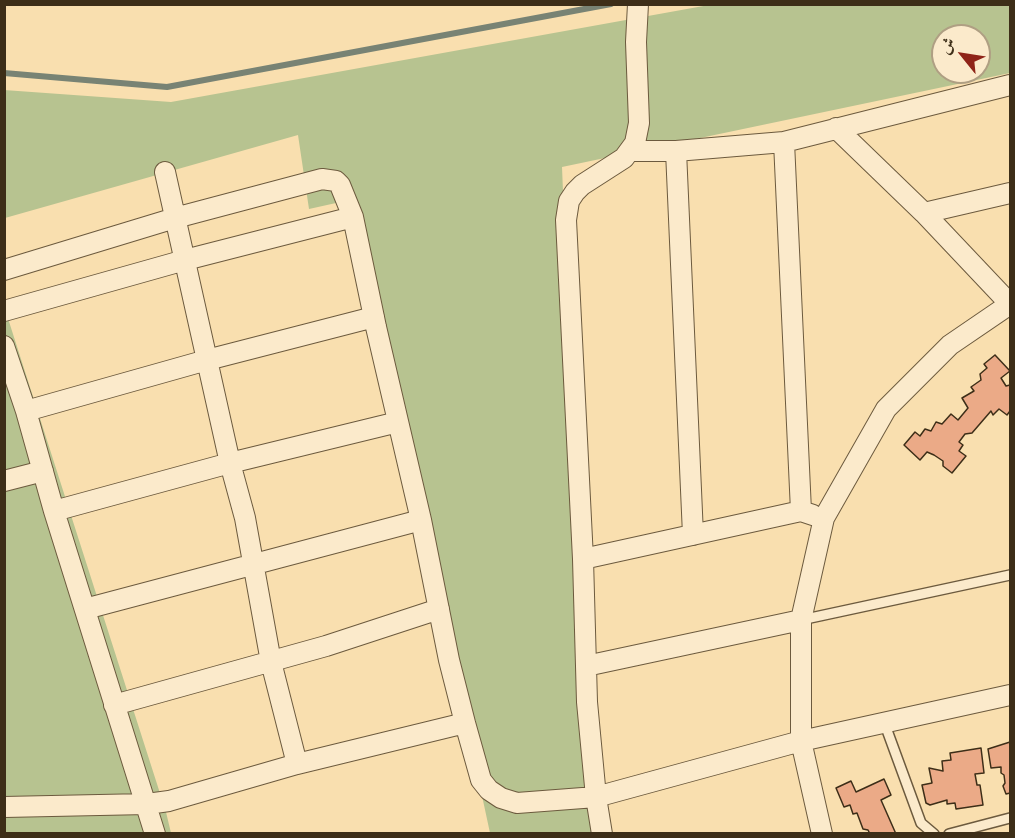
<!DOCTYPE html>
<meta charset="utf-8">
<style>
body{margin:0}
#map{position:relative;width:1015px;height:838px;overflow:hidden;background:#f9dfaf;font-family:"EB Garamond",Amiri,serif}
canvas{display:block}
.frame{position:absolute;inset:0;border:6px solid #3d2e18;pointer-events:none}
.north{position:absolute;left:931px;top:24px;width:60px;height:60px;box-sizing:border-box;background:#fbeacb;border:2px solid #af9f83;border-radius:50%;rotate:300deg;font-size:16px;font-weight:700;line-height:24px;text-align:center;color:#3d2e18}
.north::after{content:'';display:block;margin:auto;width:21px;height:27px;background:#8f2418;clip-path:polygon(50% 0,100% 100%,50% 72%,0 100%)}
</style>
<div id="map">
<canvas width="1015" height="838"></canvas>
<div class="frame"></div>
<div class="north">ش</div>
</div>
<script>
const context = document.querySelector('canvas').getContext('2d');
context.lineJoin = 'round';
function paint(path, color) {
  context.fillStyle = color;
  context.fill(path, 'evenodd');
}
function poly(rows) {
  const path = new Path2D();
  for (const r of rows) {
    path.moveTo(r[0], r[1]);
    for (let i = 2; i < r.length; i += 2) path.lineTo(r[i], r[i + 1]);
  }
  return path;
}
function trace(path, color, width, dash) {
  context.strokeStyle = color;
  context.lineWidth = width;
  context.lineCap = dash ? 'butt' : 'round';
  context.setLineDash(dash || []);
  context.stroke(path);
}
const green = poly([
 [709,5,1010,5,1010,73,562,167,587,785,595,833,490,833,354,199,309,209,298,135,5,218,4,90,171,102],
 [943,36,979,36,979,72,943,72],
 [4,306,166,812,171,833,5,833]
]);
const stream = poly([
 [4,73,167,87,611,4]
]);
const building = poly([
 [995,355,1010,371,1001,378,1006,386,1010,385,1010,411,1007,415,999,409,993,415,991,411,972,433,965,434,959,442,963,445,959,451,966,456,952,473,943,466,943,461,934,455,927,452,920,460,904,445,915,432,920,436,925,429,931,431,936,422,942,424,951,414,958,420,968,408,962,398,974,391,971,387,981,380,980,374,987,368,984,364,995,355],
 [1010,742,1010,793,1006,794,1003,786,1005,783,1004,775,1001,773,1001,767,991,768,988,749,1010,742],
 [981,748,984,773,975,774,977,785,980,785,983,805,956,809,955,803,947,804,947,800,930,805,926,803,922,785,932,783,929,768,943,771,942,761,951,760,950,753,981,748],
 [884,779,891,795,881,800,896,834,870,834,868,830,863,829,857,813,853,814,850,805,844,807,836,788,851,781,856,792,884,779]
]);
const lane = poly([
 [801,620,1010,575],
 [884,722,921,823,934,834],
 [949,834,1010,818]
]);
const street = poly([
 [836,128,924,213,1010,304],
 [784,142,801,511],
 [631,151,676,151,784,142,1010,85],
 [676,151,693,535],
 [165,172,230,463,245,518,271,662,297,764],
 [924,213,1010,193],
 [4,270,175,218,322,179,336,181,340,185,353,217,376,327,421,520,449,660,465,723,481,780,489,790,501,798,517,803,596,797,801,741,1010,695],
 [4,311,185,260,353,217],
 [4,346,26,411,54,511,155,834],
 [26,411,207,360,374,317],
 [4,481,43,471],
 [54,511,230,463,398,422],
 [583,559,801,511,813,515],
 [85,609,421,520],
 [586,666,801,620],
 [114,705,326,646,439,609],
 [4,807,147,804,169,801,297,764,465,723],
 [602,834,596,797,587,702,583,559,566,220,569,201,575,192,582,185,624,158,635,143,639,123,636,42,638,4],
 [822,834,801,741,801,620,824,518,886,409,950,345,1010,304]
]);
paint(green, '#b7c390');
trace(stream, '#788374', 6);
paint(building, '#ebaa87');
trace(building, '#3d2e18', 1.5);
trace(lane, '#6c5a3e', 12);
trace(street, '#6c5a3e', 22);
trace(lane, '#fbeacb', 9);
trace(street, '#fbeacb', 20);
</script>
